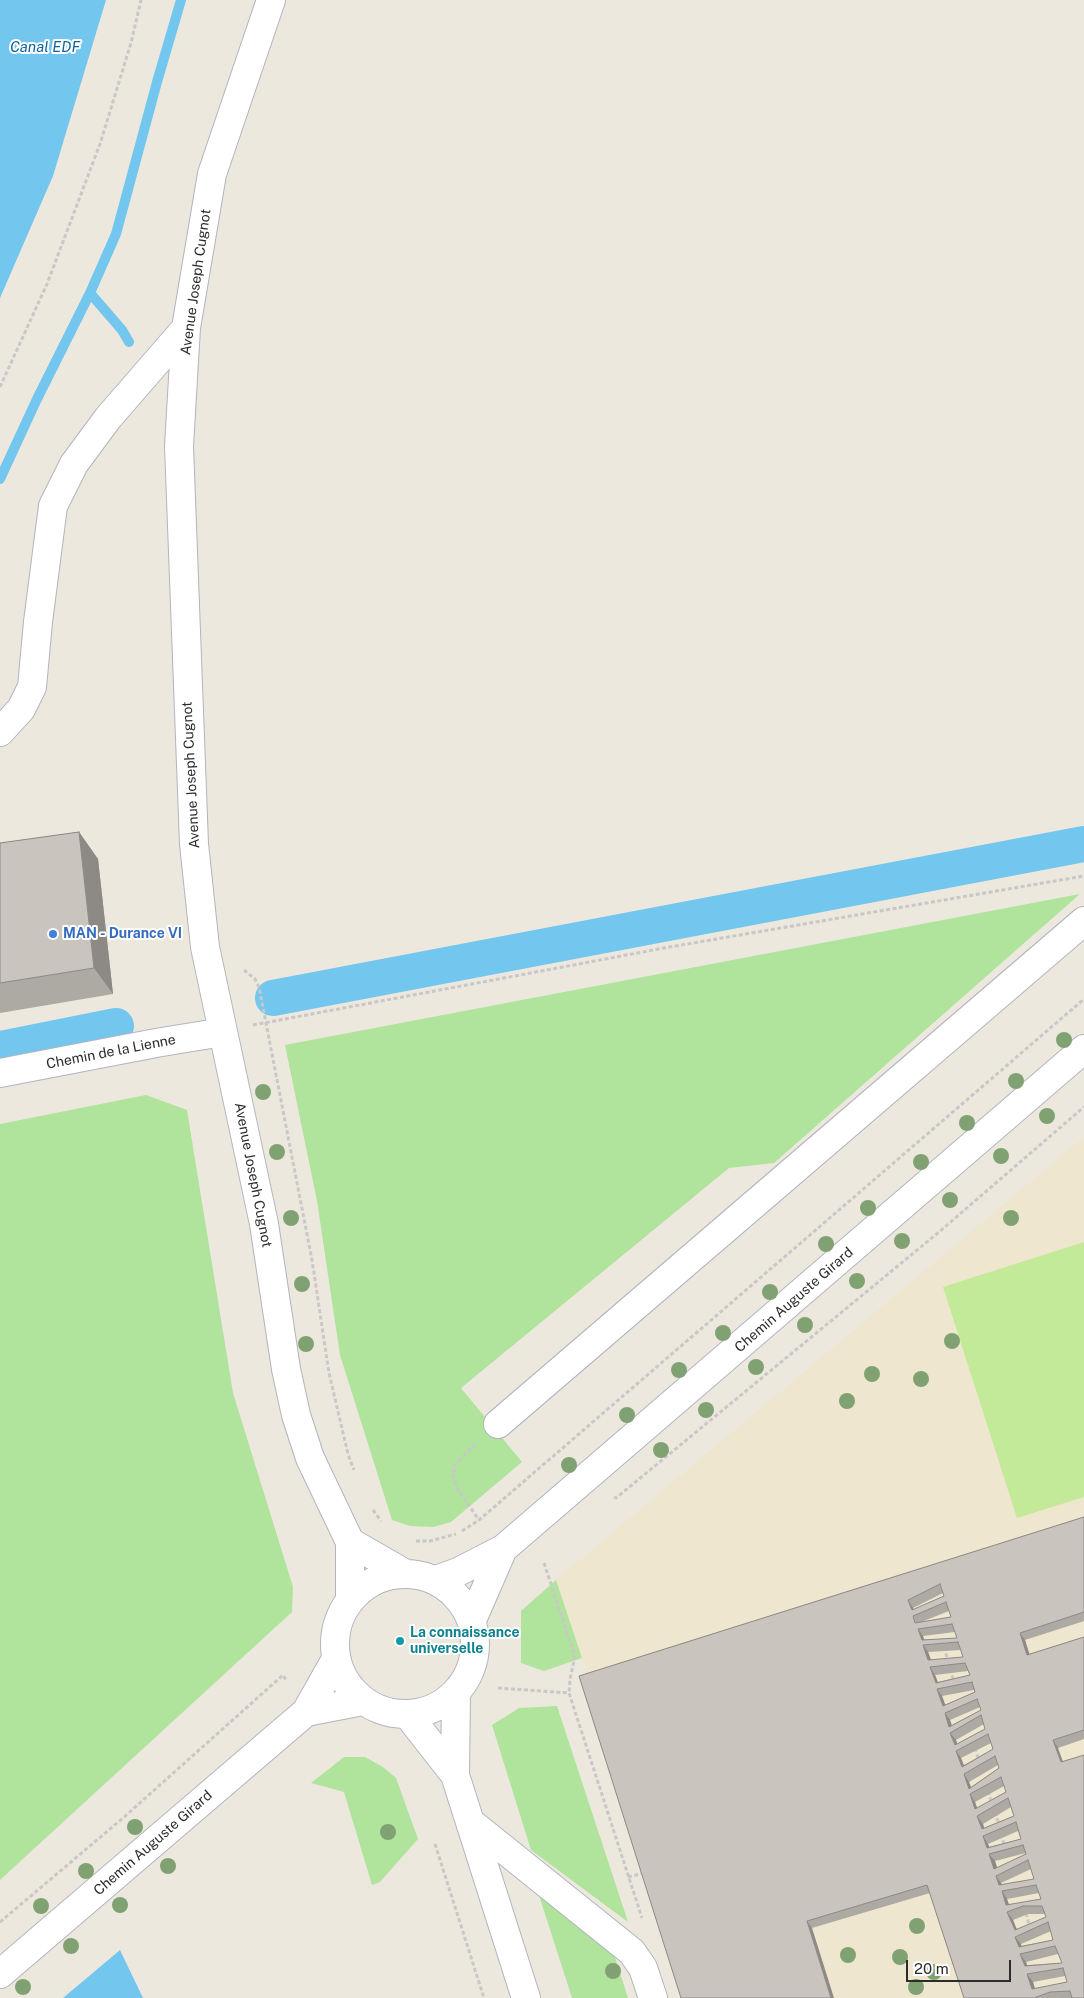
<!DOCTYPE html>
<style>
body{margin:0}
#map{position:relative;width:1084px;height:1998px;overflow:hidden;background:#ede8de;font-family:"Public Sans",sans-serif}
canvas{display:block}
.scale{position:absolute;left:906px;top:1960px;width:105px;height:22px;box-sizing:border-box;border:2px solid #2c2c2c;border-top:0;padding-left:6px;font-size:15px;line-height:18px;white-space:nowrap;color:#2c2c2c;-webkit-text-stroke:4px #fff;paint-order:stroke}
</style>
<div id="map">
<canvas width="1084" height="1998"></canvas>
<div class="scale">20 m</div>
</div>
<script>
const context = document.querySelector('canvas').getContext('2d');
context.lineJoin = 'round';
function paint(path, color) {
  context.fillStyle = color;
  context.fill(path, 'evenodd');
}
function poly(rows) {
  const path = new Path2D();
  for (const r of rows) {
    if (r.length === 3) {
      path.moveTo(r[0] + r[2], r[1]);
      path.arc(r[0], r[1], r[2], 0, 2 * Math.PI);
      continue;
    }
    path.moveTo(r[0], r[1]);
    for (let i = 2; i < r.length; i += 2) path.lineTo(r[i], r[i + 1]);
  }
  return path;
}
function trace(path, color, width, dash) {
  context.strokeStyle = color;
  context.lineWidth = width;
  context.lineCap = dash ? 'butt' : 'round';
  context.setLineDash(dash || []);
  context.stroke(path);
}
function write(font, color, halo, rows, align = 'center') {
  context.font = font + ' "Public Sans",sans-serif';
  context.lineWidth = 4;
  context.setLineDash([]);
  context.textBaseline = 'middle';
  context.strokeStyle = halo;
  context.fillStyle = color;
  for (const [text, x, y, turn = 0] of rows) {
    context.save();
    context.translate(x, y);
    context.rotate((+turn || 0) * Math.PI / 180);
    context.textAlign = isNaN(turn) ? turn : align;
    if (halo) context.strokeText(text, 0, 0);
    context.fillText(text, 0, 0);
    context.restore();
  }
}
const education = poly([
 [1084,1137,1084,1998,684,1998,587,1674,556,1580]
]);
const green = poly([
 [1080,894,774,1163,729,1168,461,1388,522,1462,451,1522,433,1527,410,1526,392,1520,340,1355,317,1201,285,1045],
 [146,1095,187,1110,233,1393,293,1587,292,1612,0,1880,0,1124],
 [556,1580,582,1658,544,1671,521,1663,521,1611],
 [557,1706,628,1922,531,1850,492,1725,519,1708],
 [344,1757,365,1757,383,1767,396,1778,418,1839,380,1882,372,1885,344,1792,311,1783],
 [536,1886,612,1948,628,1998,572,1998]
]);
const pitch = poly([
 [1084,1242,1084,1497,1017,1518,943,1287]
]);
const water = poly([
 [0,0,106,0,53,176,0,298],
 [120,1950,143,1998,63,1998]
]);
const stream = poly([
 [90,293,122,330,129,342],
 [0,479,37,399,90,293,116,234,157,82,181,0]
]);
const canal = poly([
 [273,998,1084,844],
 [0,1049,116,1026]
]);
const path = poly([
 [0,387,47,284,100,144,131,43,141,0],
 [244,970,255,979,259,987,312,1260,329,1373,348,1454,354,1470],
 [253,1025,664,948,1084,876],
 [475,1444,455,1465,453,1475,456,1487,479,1520],
 [614,1497,616,1498,939,1232,1084,1107],
 [373,1510,381,1521],
 [462,1531,479,1520,1084,999],
 [416,1541,430,1541,456,1534],
 [544,1563,575,1656,570,1679,569,1693],
 [944,1647,948,1661],
 [950,1669,954,1682],
 [498,1688,569,1693,642,1918],
 [975,1748,979,1761],
 [988,1791,992,1804],
 [995,1812,999,1825],
 [1001,1834,1005,1847],
 [435,1844,484,1998],
 [628,1877,644,1873],
 [1026,1913,1030,1928],
 [0,1922,123,1818,283,1675,286,1680]
]);
const minor = poly([
 [271,0,212,174,186,328,179,446,194,844,205,947,264,1224,286,1369,296,1415,310,1458,350,1542,350,1599],
 [0,732,21,709,32,687,38,622,53,506,74,464,108,418,186,328],
 [0,1073,156,1043,223,1032],
 [498,1424,1084,921],
 [350,1542,404,1573],
 [405,1644,70],
 [436,1580,458,1572,503,1549,1084,1049],
 [472,1620,503,1549],
 [456,1693,455,1775,526,1998],
 [306,1712,363,1701],
 [408,1715,455,1775],
 [470,1822,632,1952,643,1968,653,1998],
 [0,1974,306,1712,336,1659]
]);
const trees = [
 [1064,1040],
 [1016,1081],
 [263,1092],
 [1047,1116],
 [967,1123],
 [277,1152],
 [1001,1156],
 [921,1162],
 [950,1200],
 [868,1208],
 [291,1218],
 [1011,1218],
 [902,1241],
 [826,1244],
 [857,1281],
 [302,1284],
 [770,1292],
 [805,1325],
 [723,1333],
 [952,1341],
 [306,1344],
 [756,1367],
 [679,1370],
 [872,1374],
 [921,1379],
 [847,1401],
 [706,1410],
 [627,1415],
 [661,1450],
 [569,1465],
 [135,1827],
 [388,1832],
 [168,1866],
 [86,1871],
 [120,1905],
 [41,1906],
 [917,1926],
 [71,1946],
 [848,1955],
 [900,1957],
 [613,1971],
 [934,1972],
 [23,1987],
 [916,1987]
];
const wall = poly([
 [79,832,98,859,113,994,0,1013,0,843],
 [1084,1517,1084,1621,1025,1640,1029,1654,1084,1637,1084,1739,1058,1748,1084,1998,964,1998,930,1893,812,1928,579,1676],
 [943,1593,944,1596,914,1610,913,1608],
 [949,1611,951,1617,921,1622],
 [955,1632,957,1638,924,1640,923,1636],
 [961,1650,963,1657,931,1660,928,1652],
 [968,1671,970,1675,938,1682,935,1675],
 [974,1690,975,1692,945,1705,942,1696],
 [980,1707,981,1710,952,1725,950,1720],
 [984,1724,985,1729,957,1744,956,1740],
 [991,1743,993,1749,964,1765,961,1758],
 [998,1765,999,1768,971,1787,969,1782],
 [1004,1786,1006,1792,977,1808,975,1802],
 [1011,1807,1014,1816,984,1828,983,1824],
 [1018,1831,1021,1839,989,1847,988,1844],
 [1026,1853,1026,1854,997,1868,995,1861],
 [1031,1869,1034,1879,1002,1885,1001,1883],
 [1039,1893,1041,1899,1009,1905,1007,1899],
 [1028,1914,1045,1914,1046,1917,1017,1930,1013,1920],
 [1051,1931,1053,1940,1021,1946,1021,1944],
 [1058,1954,1062,1963,1027,1965,1026,1962],
 [1065,1976,1067,1982,1035,1989,1033,1982]
]);
const shadedWall = poly([
 [79,832,98,859,113,994,94,968],
 [908,1600,913,1608,916,1615,912,1610],
 [918,1629,923,1636,926,1644,922,1640],
 [1020,1633,1025,1640,1032,1662,1027,1655],
 [923,1645,928,1652,934,1668,928,1660],
 [930,1667,935,1675,940,1688,936,1683],
 [937,1689,942,1696,948,1712,943,1706],
 [945,1713,950,1720,953,1731,949,1727],
 [950,1733,956,1740,959,1749,955,1745],
 [1053,1740,1058,1748,1066,1770,1061,1762],
 [956,1751,961,1758,967,1774,962,1767],
 [964,1774,969,1782,973,1793,969,1789],
 [970,1794,975,1802,980,1816,975,1809],
 [977,1816,983,1824,986,1835,982,1829],
 [983,1836,988,1844,992,1853,987,1848],
 [989,1854,995,1861,999,1874,994,1869],
 [996,1876,1001,1883,1003,1891,999,1885],
 [1002,1891,1007,1899,1011,1911,1006,1905],
 [1007,1912,1013,1920,1019,1935,1015,1930],
 [807,1921,812,1928,834,1998,831,1998],
 [1015,1937,1021,1944,1024,1954,1019,1947],
 [1020,1954,1026,1962,1030,1973,1025,1966],
 [1027,1974,1033,1982,1037,1997,1032,1989]
]);
const building = poly([
 [79,832,94,968,0,983,0,843,79,832],
 [1084,1517,1084,1612,1020,1633,1027,1655,1084,1637,1084,1730,1053,1740,1061,1762,1084,1755,1084,1998,1072,1998,1070,1991,1050,1992,1034,1998,964,1998,927,1885,807,1921,831,1998,681,1998,579,1676,1084,1517],
 [940,1584,944,1596,912,1610,908,1600,940,1584],
 [946,1602,951,1617,915,1623,913,1616,946,1602],
 [952,1624,957,1638,922,1640,918,1629,952,1624],
 [958,1642,963,1657,928,1660,923,1645,958,1642],
 [965,1663,970,1675,936,1683,930,1667,965,1663],
 [972,1682,975,1692,943,1706,937,1689,972,1682],
 [977,1699,981,1710,949,1727,945,1713,977,1699],
 [981,1715,985,1729,955,1745,950,1733,981,1715],
 [988,1734,993,1749,962,1767,956,1751,988,1734],
 [995,1756,999,1768,969,1789,964,1774,995,1756],
 [1001,1777,1006,1792,975,1809,970,1794,1001,1777],
 [1008,1798,1014,1816,982,1829,977,1816,1008,1798],
 [1016,1822,1021,1839,987,1848,983,1836,1016,1822],
 [1023,1845,1026,1854,994,1869,989,1854,1023,1845],
 [1028,1860,1034,1879,999,1885,996,1876,1028,1860],
 [1036,1885,1041,1899,1006,1905,1002,1891,1036,1885],
 [1023,1906,1042,1906,1046,1917,1015,1930,1007,1912,1023,1906],
 [1048,1922,1053,1940,1019,1947,1015,1937,1048,1922],
 [1055,1946,1062,1963,1025,1966,1020,1954,1055,1946],
 [1063,1968,1067,1982,1032,1989,1027,1974,1063,1968]
]);
const markers = [
 [53,934,5,"#3f7fe0"],
 [400,1641,5,"#0f9aa8"]
];
const streetNames = [
 ["Avenue Joseph Cugnot",196,282,-82],
 ["Avenue Joseph Cugnot",191,775,-93],
 ["Chemin de la Lienne",111,1052,-11],
 ["Avenue Joseph Cugnot",253,1175,79],
 ["Chemin Auguste Girard",794,1300,-41],
 ["Chemin Auguste Girard",153,1843,-41]
];
const shopNames = [
 ["MAN - Durance VI",63,934]
];
const cultureNames = [
 ["La connaissance",410,1633],
 ["universelle",410,1649]
];
const waterNames = [
 ["Canal EDF",45,47]
];
paint(education, '#eee6ce');
paint(green, '#b0e39c');
paint(pitch, '#c3ea98');
paint(water, '#73c6ed');
trace(stream, '#73c6ed', 10);
trace(canal, '#73c6ed', 36);
trace(minor, '#b2b4bf', 30);
trace(path, '#c8c8c8', 3, [4, 2.5]);
trace(minor, '#fff', 28);
context.fillStyle = '#80a273';
for (const [x, y] of trees) {
  context.beginPath();
  context.arc(x, y, 8, 0, 2 * Math.PI);
  context.fill();
}
paint(wall, '#ada9a3');
paint(shadedWall, '#8d8985');
paint(building, '#c9c4be');
trace(building, '#8d8985', 1);
for (const [x, y, r, color] of markers) {
  const dot = new Path2D();
  dot.arc(x, y, r, 0, 2 * Math.PI);
  context.fillStyle = color;
  context.fill(dot);
  trace(dot, '#fff', 2);
}
write('14px', '#2c2c2c', '#fff', streetNames);
write('bold 14px', '#366cbe', '#fff', shopNames, 'left');
write('bold 14px', '#0d838f', '#fff', cultureNames, 'left');
write('italic 15px', '#0f649c', '#fff', waterNames);
</script>
